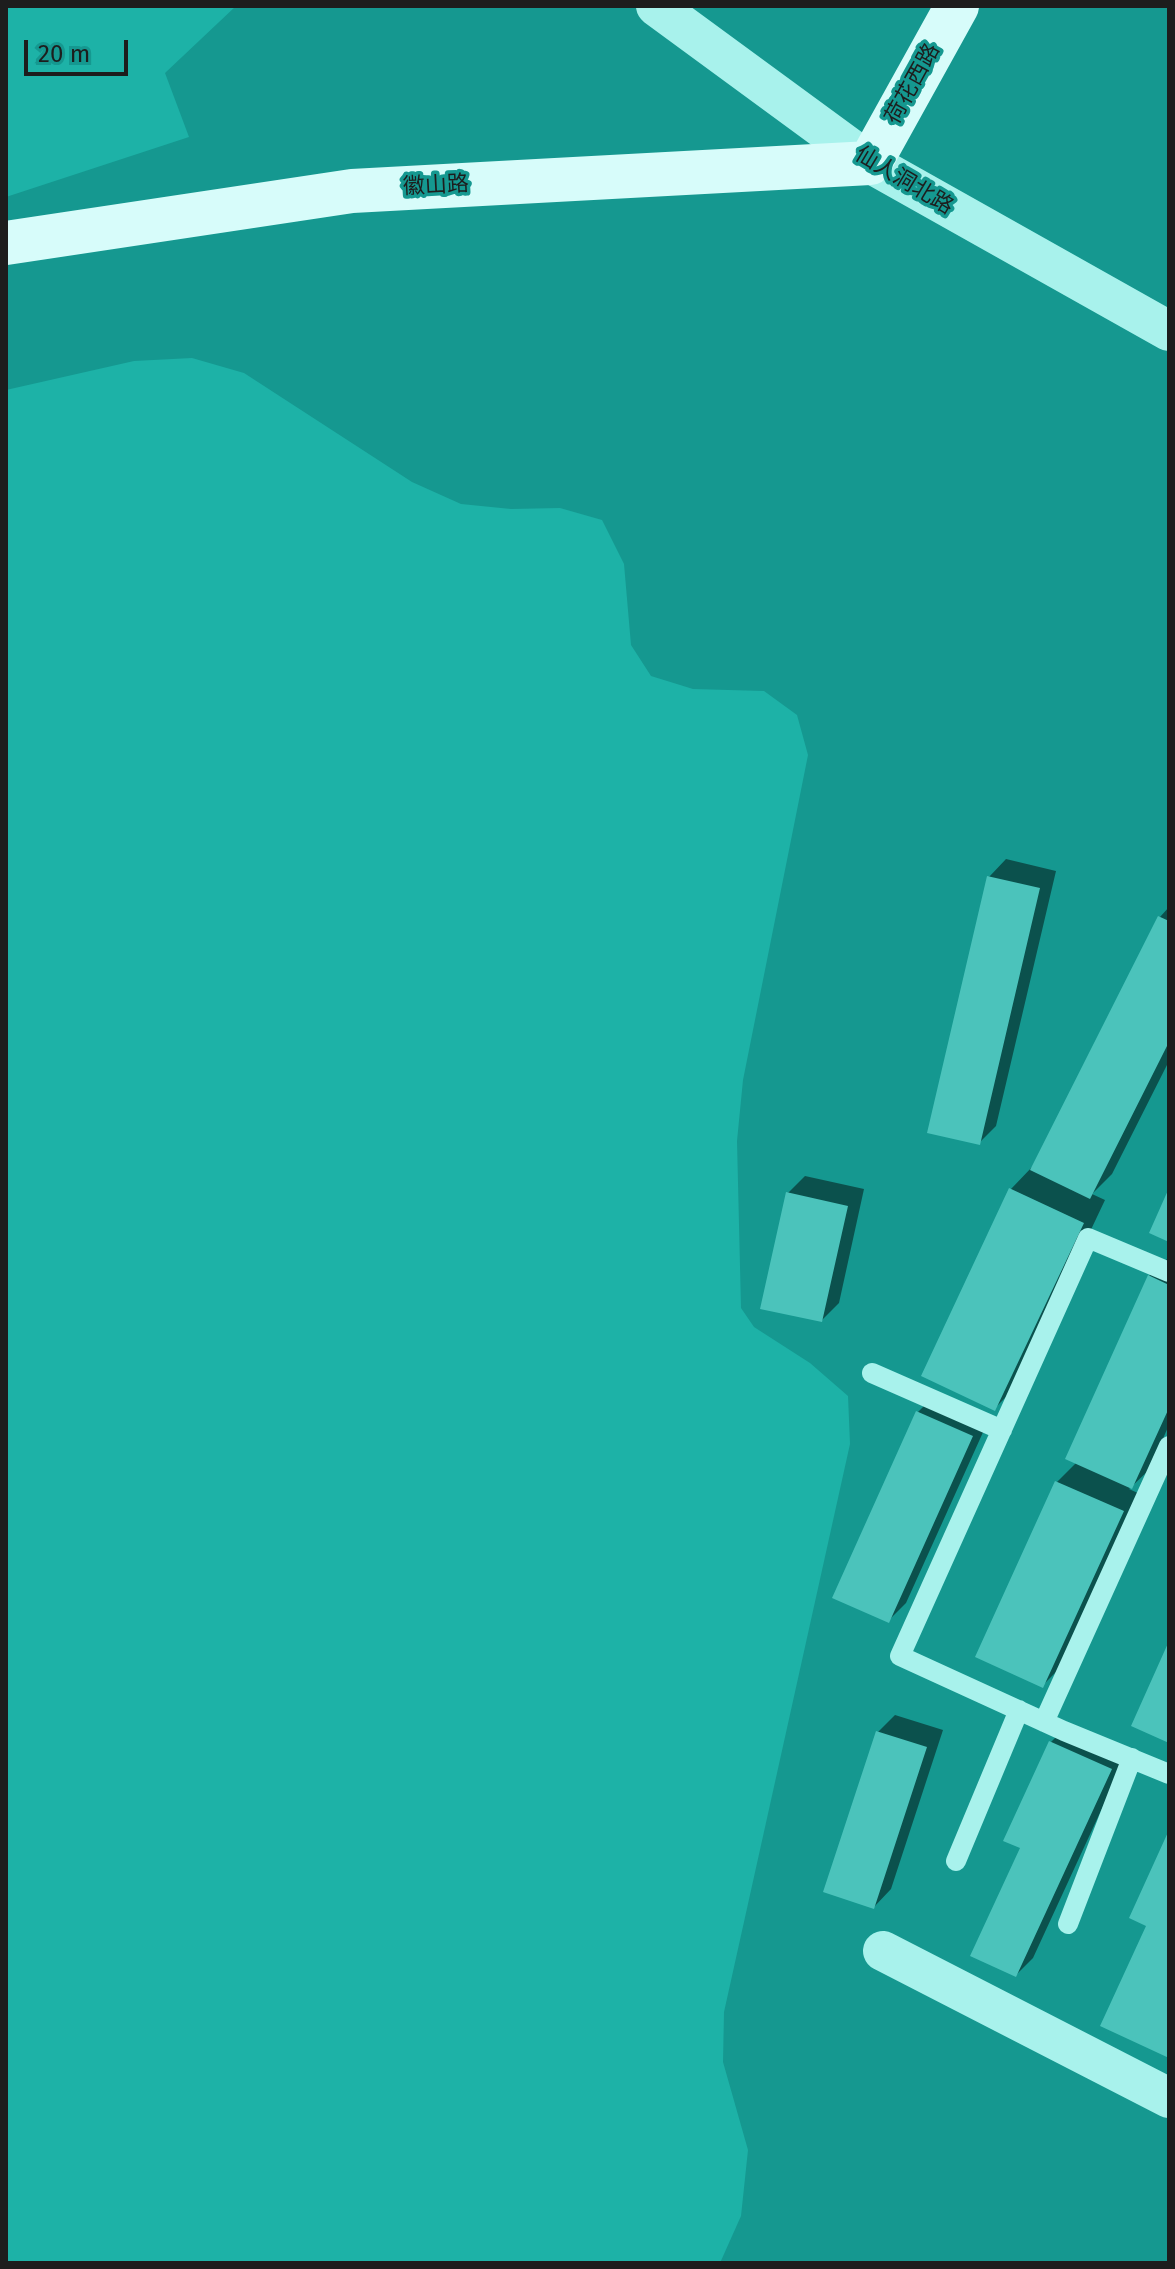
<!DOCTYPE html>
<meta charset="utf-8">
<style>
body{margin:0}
#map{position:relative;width:1175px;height:2269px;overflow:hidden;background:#159890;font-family:"Fira Sans",sans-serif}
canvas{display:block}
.frame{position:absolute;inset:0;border:8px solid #1d1d1d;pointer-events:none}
.scale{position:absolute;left:24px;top:40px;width:104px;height:36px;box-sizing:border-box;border:4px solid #1d1d1d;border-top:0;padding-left:10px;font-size:24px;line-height:28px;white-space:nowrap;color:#1d1d1d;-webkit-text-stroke:6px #159890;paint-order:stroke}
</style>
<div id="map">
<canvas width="1175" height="2269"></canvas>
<div class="frame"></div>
<div class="scale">20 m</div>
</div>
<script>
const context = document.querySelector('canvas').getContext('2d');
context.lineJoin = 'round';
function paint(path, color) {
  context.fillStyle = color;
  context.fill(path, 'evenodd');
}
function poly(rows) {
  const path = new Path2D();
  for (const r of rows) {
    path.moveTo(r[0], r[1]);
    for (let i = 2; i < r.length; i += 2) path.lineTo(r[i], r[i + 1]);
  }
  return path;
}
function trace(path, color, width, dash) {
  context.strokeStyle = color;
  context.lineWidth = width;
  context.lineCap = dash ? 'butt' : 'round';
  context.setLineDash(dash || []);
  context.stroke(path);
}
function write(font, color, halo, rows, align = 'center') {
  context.font = font + ' "Fira Sans","Noto Sans SC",sans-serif';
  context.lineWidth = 7;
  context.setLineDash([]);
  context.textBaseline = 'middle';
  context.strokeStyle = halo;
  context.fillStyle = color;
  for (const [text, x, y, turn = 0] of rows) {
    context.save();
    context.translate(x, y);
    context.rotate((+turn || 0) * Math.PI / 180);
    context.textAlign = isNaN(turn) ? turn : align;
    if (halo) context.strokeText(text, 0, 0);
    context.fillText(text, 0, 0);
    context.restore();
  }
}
const green = poly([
 [6,6,236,6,165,73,189,137,6,197],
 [192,358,244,373,412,482,461,504,511,509,560,508,602,520,624,564,631,645,651,676,693,689,764,691,797,715,808,755,743,1080,737,1141,741,1308,754,1327,810,1363,848,1396,850,1444,724,2012,723,2062,748,2150,741,2216,720,2263,6,2263,6,390,134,361]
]);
const shadow = poly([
 [1006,859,1056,871,996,1126,979,1143,989,877],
 [1169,907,1169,1061,1112,1174,1092,1194,1105,1200,1017,1386,995,1408,923,1375,1011,1189,1033,1166,1160,917],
 [805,1176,864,1189,839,1303,822,1320,788,1193],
 [1167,1259,1169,1260,1169,1425,1149,1470,1129,1489,1140,1494,1060,1668,1043,1685,978,1656,1057,1482,1077,1462,1149,1276],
 [935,1395,989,1419,906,1603,888,1621,918,1412],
 [895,1715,943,1730,891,1889,874,1907,878,1732],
 [1068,1725,1128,1752,1033,1958,1016,1975,1022,1847,1051,1742]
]);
const building = poly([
 [987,876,1040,888,980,1145,927,1133],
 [1158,916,1169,921,1169,1042,1090,1199,1030,1170],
 [1009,1188,1084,1223,995,1411,921,1376],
 [1169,1188,1169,1242,1149,1233],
 [786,1192,848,1206,822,1322,760,1309],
 [1148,1275,1169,1285,1169,1408,1132,1489,1065,1459],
 [916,1411,973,1436,889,1623,832,1598],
 [1055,1481,1124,1511,1043,1688,975,1657],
 [1169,1641,1169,1743,1131,1726],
 [876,1731,927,1747,874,1909,823,1892],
 [1049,1741,1112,1769,1016,1977,970,1956,1020,1848,1003,1841],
 [1169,1830,1169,2058,1100,2026,1146,1926,1129,1918]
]);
const lane = poly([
 [1169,1272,1088,1238,900,1656,1064,1731,1169,1774],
 [872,1373,1002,1430],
 [1044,1722,1169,1446],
 [956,1861,1019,1710],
 [1068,1924,1132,1758]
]);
const street = poly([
 [656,6,870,163,1169,331],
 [883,1951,1169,2098]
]);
const secondary = poly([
 [6,243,352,191,870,163,957,6]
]);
const streetNames = [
 ["荷花西路",913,84,-61],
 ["仙人洞北路",904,181,31],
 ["徽山路",436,186,-3]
];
paint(green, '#1db2a7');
paint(shadow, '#0007');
paint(building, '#4bc3bb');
trace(lane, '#a8f2ec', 20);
trace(street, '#a8f2ec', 40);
trace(secondary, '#d7fcfa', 44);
write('22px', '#1d1d1d', '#159890', streetNames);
</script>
